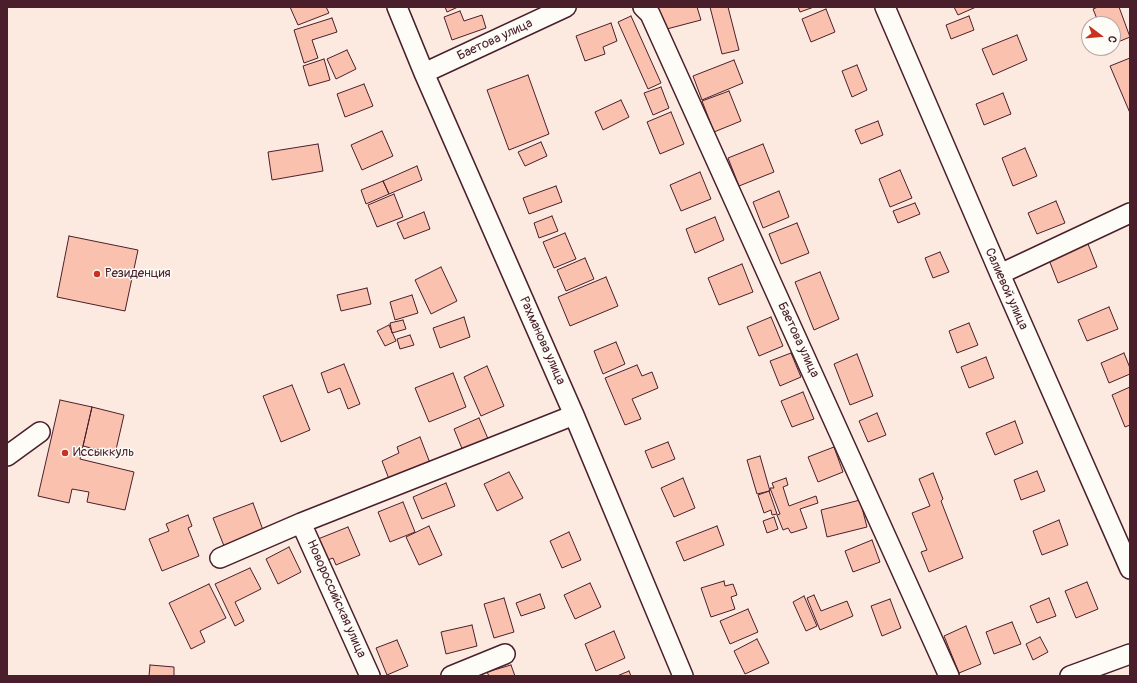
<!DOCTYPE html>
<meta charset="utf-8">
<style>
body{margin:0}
#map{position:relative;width:1137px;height:683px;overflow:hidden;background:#fceae1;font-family:Pangolin,sans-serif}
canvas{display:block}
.frame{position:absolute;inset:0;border:8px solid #4a1f2b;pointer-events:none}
.north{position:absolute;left:1081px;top:16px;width:40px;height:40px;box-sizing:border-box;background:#fdfcf7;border:1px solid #b5a4a5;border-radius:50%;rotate:106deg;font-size:11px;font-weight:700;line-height:16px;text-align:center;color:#4a1f2b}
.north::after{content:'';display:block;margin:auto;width:14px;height:18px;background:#c8321e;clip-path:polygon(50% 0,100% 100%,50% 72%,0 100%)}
</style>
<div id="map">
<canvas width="1137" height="683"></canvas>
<div class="frame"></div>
<div class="north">С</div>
</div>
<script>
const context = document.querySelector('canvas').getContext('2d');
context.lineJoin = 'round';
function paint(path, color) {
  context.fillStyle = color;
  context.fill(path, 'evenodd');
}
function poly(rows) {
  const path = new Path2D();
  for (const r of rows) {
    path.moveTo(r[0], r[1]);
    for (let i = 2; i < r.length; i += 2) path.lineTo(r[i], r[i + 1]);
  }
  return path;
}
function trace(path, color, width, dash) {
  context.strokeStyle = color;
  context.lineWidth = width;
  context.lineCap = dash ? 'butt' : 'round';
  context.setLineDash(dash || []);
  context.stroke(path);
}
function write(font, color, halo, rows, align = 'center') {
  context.font = font + ' Pangolin,sans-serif';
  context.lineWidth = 3;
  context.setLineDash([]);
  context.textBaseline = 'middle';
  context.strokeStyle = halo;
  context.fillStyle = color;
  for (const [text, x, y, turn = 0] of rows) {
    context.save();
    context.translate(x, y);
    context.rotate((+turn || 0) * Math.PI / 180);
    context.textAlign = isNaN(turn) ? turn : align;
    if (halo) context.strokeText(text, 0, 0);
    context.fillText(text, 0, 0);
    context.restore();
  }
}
const building = poly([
 [290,7,326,7,329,13,298,25,290,7],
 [445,7,458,7,447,12,445,7],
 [662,7,697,7,701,20,663,30,657,8,662,7],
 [710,7,728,7,739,50,722,54,710,7],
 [798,7,814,7,800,12,798,7],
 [954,7,976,7,958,15,954,7],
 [1098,7,1119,7,1130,37,1113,44,1113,24,1099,24,1093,9,1098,7],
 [826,9,835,32,811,42,802,19,826,9],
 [460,11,464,21,482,15,486,28,452,40,444,17,460,11],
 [631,16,661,83,648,89,618,22,631,16],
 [969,16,974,30,951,39,946,25,969,16],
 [332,18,337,32,312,40,318,58,304,63,294,30,332,18],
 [611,23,617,41,603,47,605,54,585,61,576,36,611,23],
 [1017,35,1027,60,993,75,982,49,1017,35],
 [347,50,356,69,336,79,327,59,347,50],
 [1130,58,1130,113,1110,66,1130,58],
 [324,59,330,80,309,86,303,66,324,59],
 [734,60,743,83,702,100,693,76,734,60],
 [857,65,867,90,852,97,842,71,857,65],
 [528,75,549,134,509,150,487,90,528,75],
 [364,84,373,106,345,117,337,94,364,84],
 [661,87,669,108,653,115,644,93,661,87],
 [729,91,741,121,714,132,702,101,729,91],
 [1003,93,1011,114,984,125,976,104,1003,93],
 [621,100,629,117,603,130,595,112,621,100],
 [671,112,684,144,660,154,647,122,671,112],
 [878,121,883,135,861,144,855,130,878,121],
 [382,131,393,156,362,170,351,145,382,131],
 [541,142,547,156,525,166,518,152,541,142],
 [318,144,323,171,272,180,268,152,318,144],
 [763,144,774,172,739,186,728,158,763,144],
 [1025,148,1037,176,1013,186,1002,158,1025,148],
 [417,166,422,180,389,194,383,181,417,166],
 [900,170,912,198,890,207,879,179,900,170],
 [700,172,711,199,681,211,670,185,700,172],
 [383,181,389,194,366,204,361,190,383,181],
 [556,186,562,202,529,214,523,198,556,186],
 [779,191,789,217,763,228,753,202,779,191],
 [394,194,403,217,377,227,368,205,394,194],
 [1056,201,1065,223,1037,234,1028,213,1056,201],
 [915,203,920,214,898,223,893,211,915,203],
 [424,212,430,229,404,239,397,223,424,212],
 [552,216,558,231,539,238,534,223,552,216],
 [715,217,724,240,695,253,686,229,715,217],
 [797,223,809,253,781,264,769,234,797,223],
 [565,233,576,259,554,268,543,242,565,233],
 [69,236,138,250,125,311,57,297,69,236],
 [1088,244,1097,267,1058,283,1049,260,1088,244],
 [940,252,949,272,933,278,925,258,940,252],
 [585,258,594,279,566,291,557,270,585,258],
 [742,264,753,292,719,305,708,278,742,264],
 [441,267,457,301,431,314,415,280,441,267],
 [820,272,839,319,814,330,795,282,820,272],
 [606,277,618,306,570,326,558,297,606,277],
 [367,288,371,304,341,311,337,295,367,288],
 [412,295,418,313,395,320,390,302,412,295],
 [1109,307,1118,329,1087,341,1078,320,1109,307],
 [464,317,470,337,440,348,433,328,464,317],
 [771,317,783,346,759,356,747,327,771,317],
 [403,320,406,329,392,333,390,323,403,320],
 [969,323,978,345,957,353,949,331,969,323],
 [389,325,396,341,385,346,377,331,389,325],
 [410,335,414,345,400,349,397,339,410,335],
 [616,342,625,364,603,374,594,351,616,342],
 [791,353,801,377,780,386,770,361,791,353],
 [1124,353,1130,368,1130,374,1109,383,1101,363,1124,353],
 [857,354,873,396,850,405,834,364,857,354],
 [986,357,994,378,969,388,961,367,986,357],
 [344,364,360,404,348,409,340,388,328,393,321,373,344,364],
 [637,365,642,376,652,372,658,388,632,399,641,419,625,425,605,378,637,365],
 [487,366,504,406,481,416,464,377,487,366],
 [453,373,466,407,429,422,415,388,453,373],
 [292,385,310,430,281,442,263,396,292,385],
 [1130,387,1130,425,1125,427,1112,395,1130,387],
 [803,392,814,419,792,427,781,401,803,392],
 [60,400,92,407,80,459,134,472,125,510,87,502,89,492,72,489,69,503,38,496,60,400],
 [92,407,124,415,115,454,83,446,92,407],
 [877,413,886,435,868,442,859,421,877,413],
 [479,418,489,441,463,451,454,429,479,418],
 [1015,421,1023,443,995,455,986,433,1015,421],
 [420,437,430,463,389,479,382,461,399,453,397,447,420,437],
 [668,442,675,459,652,468,645,451,668,442],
 [834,447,843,472,818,482,808,457,834,447],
 [760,456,770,491,757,494,747,460,760,456],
 [1037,471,1045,491,1021,500,1014,480,1037,471],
 [509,472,523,498,497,511,484,484,509,472],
 [933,473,943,499,941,501,963,558,929,572,921,552,927,550,912,513,930,506,919,479,933,473],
 [683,478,695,508,674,517,661,488,683,478],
 [786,478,788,485,783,487,789,506,816,496,818,503,800,509,807,528,791,533,788,528,783,530,777,515,780,514,770,488,774,488,772,483,786,478],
 [446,483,455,506,422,519,413,497,446,483],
 [769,491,777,514,772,515,771,510,764,513,758,495,769,491],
 [860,500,867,527,827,537,821,510,860,500],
 [403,502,415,532,390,542,378,512,403,502],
 [253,503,263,530,224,546,213,518,253,503],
 [188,515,192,526,188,528,199,556,162,571,149,539,169,531,166,524,188,515],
 [774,517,778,529,767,533,763,521,774,517],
 [1059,520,1068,545,1042,555,1033,531,1059,520],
 [429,526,442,555,419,565,406,537,429,526],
 [717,526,724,545,684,561,676,542,717,526],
 [348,527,360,555,336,565,333,558,322,562,313,541,348,527],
 [569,532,581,560,562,568,550,541,569,532],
 [872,540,880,562,853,572,845,551,872,540],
 [289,547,301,572,278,584,266,559,289,547],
 [250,568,261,589,235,602,244,621,235,626,215,584,250,568],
 [724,581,725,586,733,584,737,595,731,597,735,609,711,617,701,588,724,581],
 [1087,582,1098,609,1076,618,1065,591,1087,582],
 [590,583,601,607,575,619,564,595,590,583],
 [209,584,226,618,200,631,205,642,191,649,169,603,209,584],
 [540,594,545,608,521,616,516,603,540,594],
 [814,595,821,611,847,601,853,616,820,630,807,598,814,595],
 [804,596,817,626,806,631,793,602,804,596],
 [504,598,514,632,494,638,484,604,504,598],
 [1049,598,1056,616,1037,623,1030,606,1049,598],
 [890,599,901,628,882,636,871,606,890,599],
 [748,609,758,632,730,644,720,621,748,609],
 [1012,622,1021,644,994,654,986,632,1012,622],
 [472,625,477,646,446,654,441,632,472,625],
 [966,626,981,664,959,673,944,636,966,626],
 [614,631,625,658,596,671,585,644,614,631],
 [1040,637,1048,652,1033,660,1026,644,1040,637],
 [757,639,769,663,745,674,734,651,757,639],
 [397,640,408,666,387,675,376,648,397,640],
 [150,665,174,667,174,676,149,676,150,665],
 [511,665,515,676,489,676,487,672,511,665],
 [629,671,631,676,617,676,629,671]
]);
const minor = poly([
 [397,7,424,73,574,415,683,676],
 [643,7,650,14,949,676],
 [885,7,1000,274,1130,569],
 [424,73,566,7],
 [1000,274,1130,213],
 [7,456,40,432],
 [301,523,370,676],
 [220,558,301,523,574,415],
 [451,676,505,654],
 [1070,676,1130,654]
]);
const markers = [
 [97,274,4,"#c8321e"],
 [65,453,4,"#c8321e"]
];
const streetNames = [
 ["Баетова улица",495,40,-25],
 ["Салиевой улица",1006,289,66],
 ["Баетова улица",798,340,65],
 ["Рахманова улица",542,341,66],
 ["Новороссийская улица",336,599,66]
];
const poiNames = [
 ["Резиденция",105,274],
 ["Иссыккуль",73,453]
];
paint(building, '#fac1af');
trace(building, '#4a1f2b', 1);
trace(minor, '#4a1f2b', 22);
trace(minor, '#fdfcf7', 19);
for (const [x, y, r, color] of markers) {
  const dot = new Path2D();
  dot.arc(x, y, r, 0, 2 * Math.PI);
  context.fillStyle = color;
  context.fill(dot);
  trace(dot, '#fdfcf7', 1.5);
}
write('13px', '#4a1f2b', '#fdfcf7', streetNames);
write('13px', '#4a1f2b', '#fdfcf7', poiNames, 'left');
</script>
